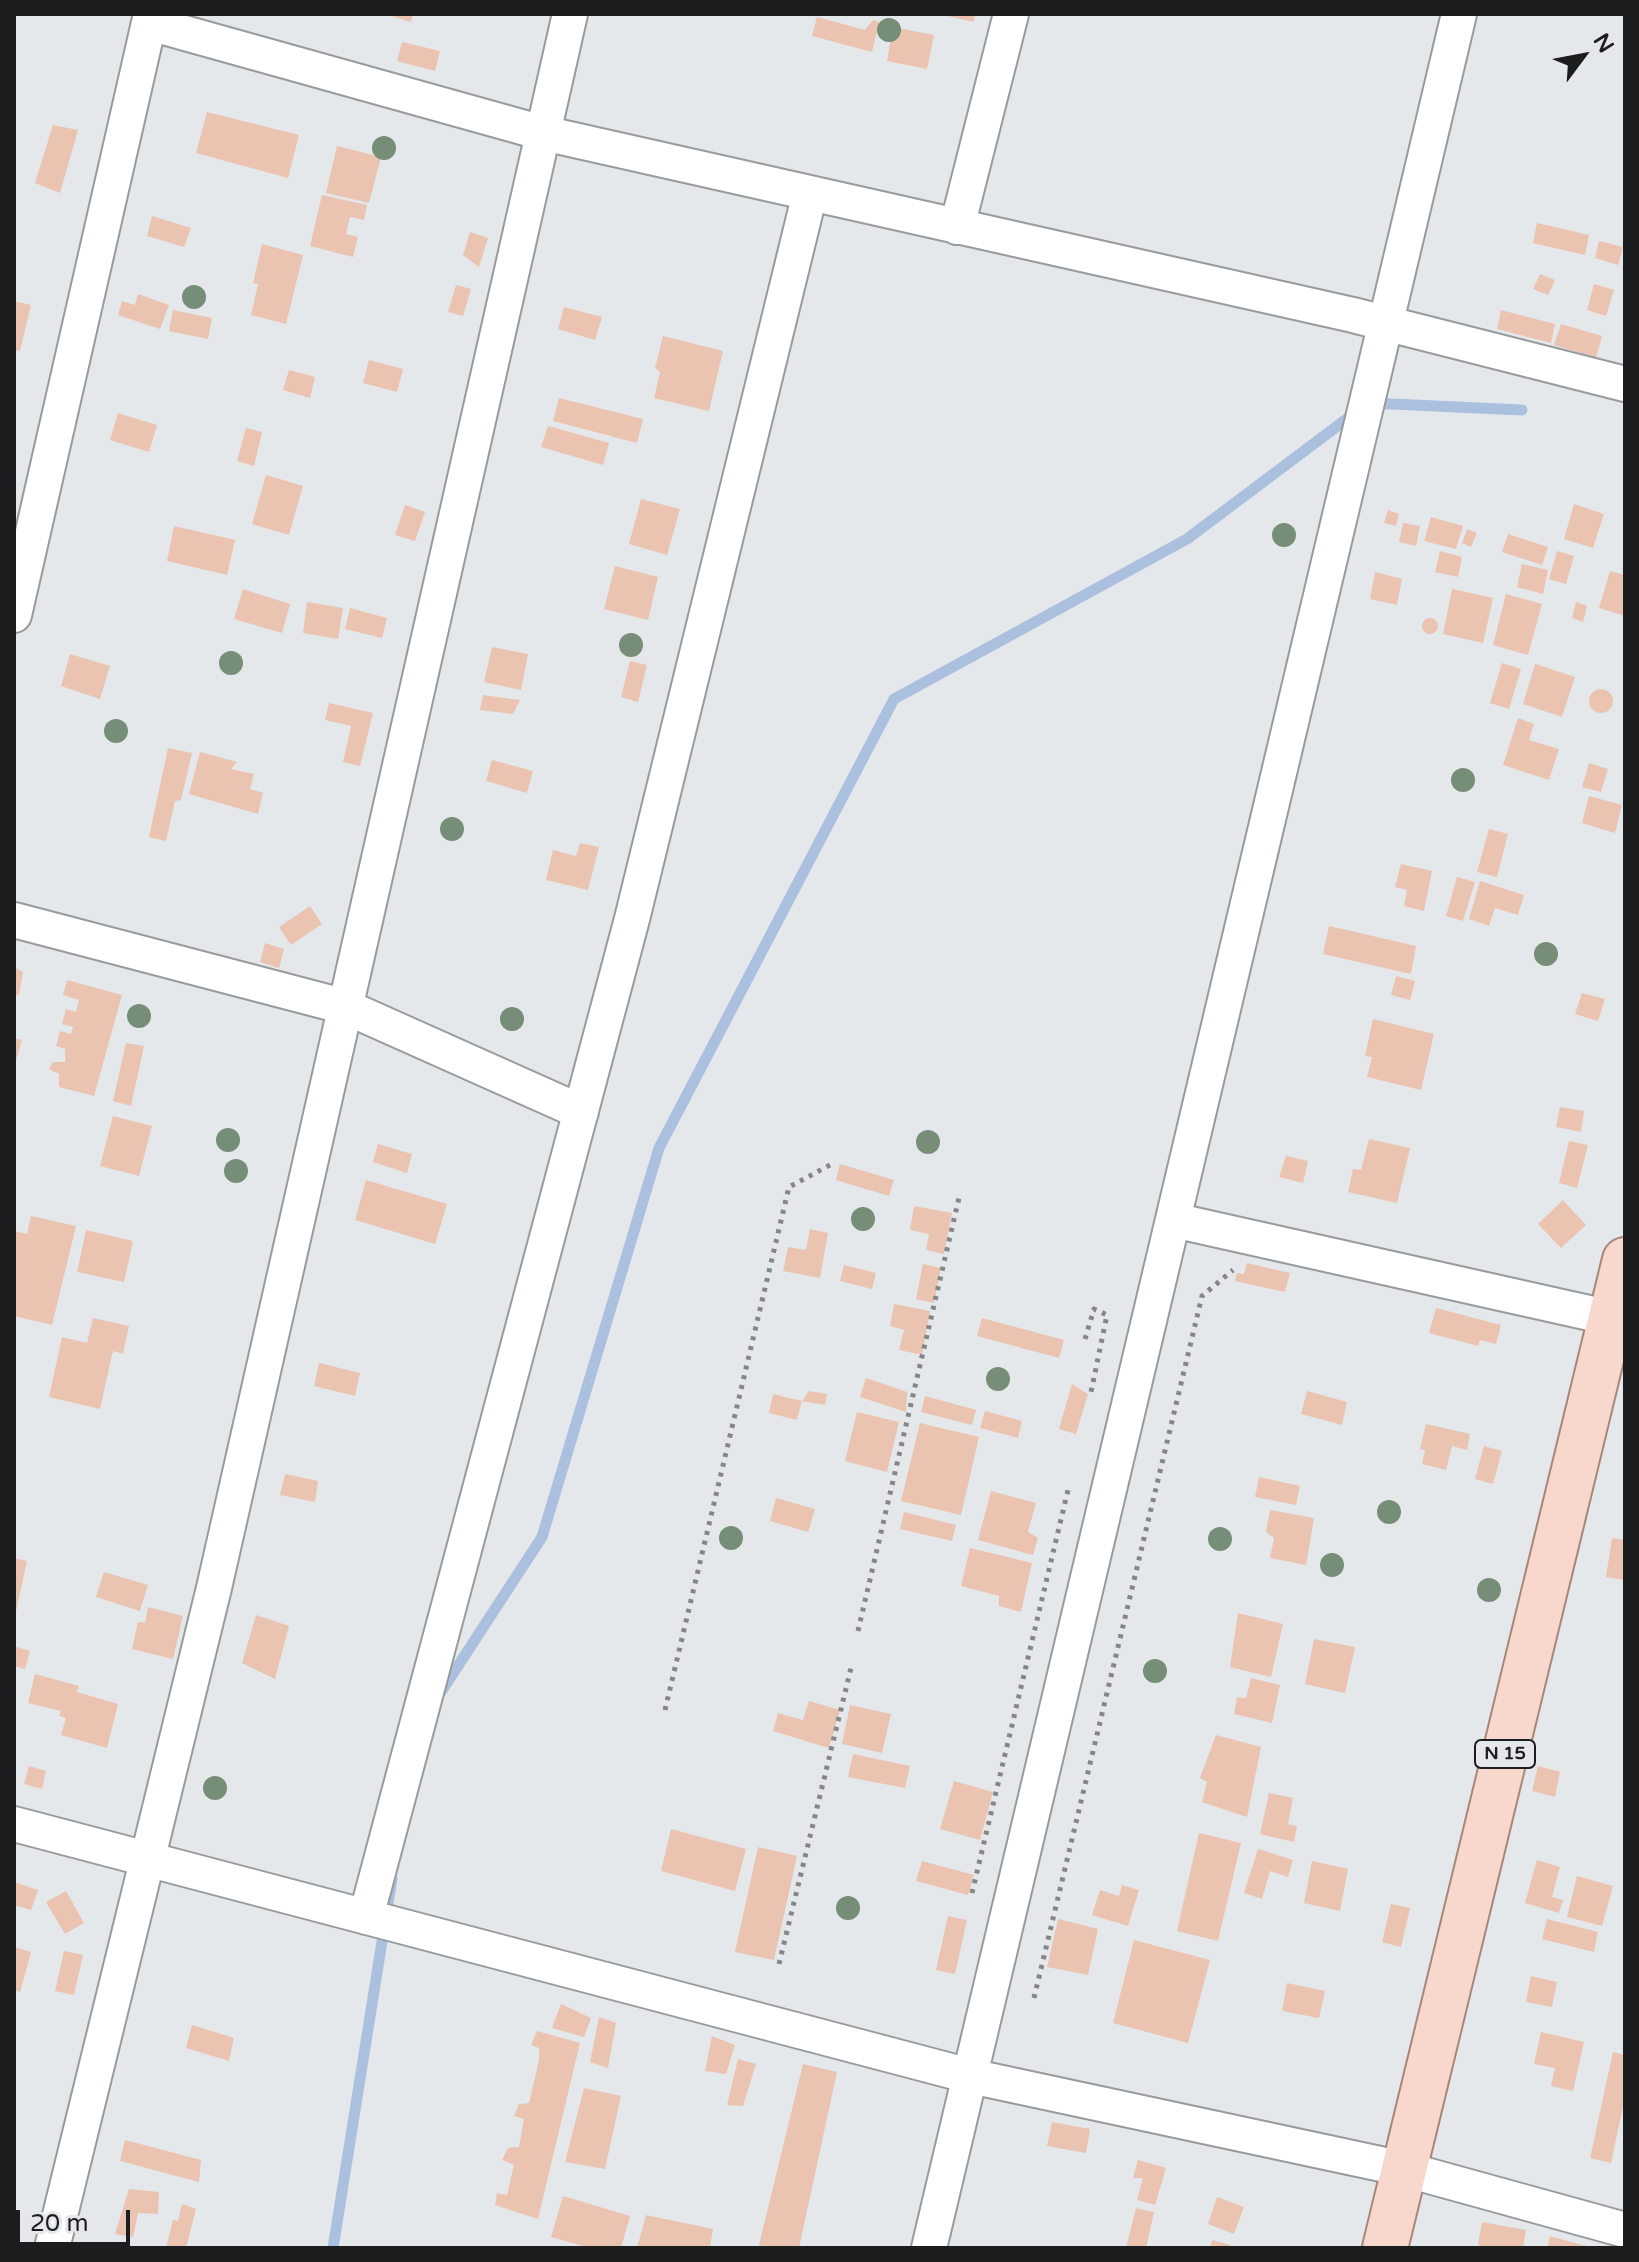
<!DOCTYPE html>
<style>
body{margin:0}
#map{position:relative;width:1639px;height:2262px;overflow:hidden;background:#e5e8eb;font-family:"Varela Round",sans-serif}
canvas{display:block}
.frame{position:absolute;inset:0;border:16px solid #1c1d1e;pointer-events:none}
.north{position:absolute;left:1543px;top:16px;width:80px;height:80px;-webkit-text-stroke:6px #e5e8eb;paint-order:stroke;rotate:58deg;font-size:22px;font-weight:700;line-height:32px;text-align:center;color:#1c1d1e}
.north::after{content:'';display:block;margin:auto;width:28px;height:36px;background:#1c1d1e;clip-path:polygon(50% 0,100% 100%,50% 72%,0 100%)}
.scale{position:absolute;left:16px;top:2210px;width:114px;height:36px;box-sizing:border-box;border:4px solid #1c1d1e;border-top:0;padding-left:10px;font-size:24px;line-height:28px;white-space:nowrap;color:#1c1d1e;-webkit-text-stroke:6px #e5e8eb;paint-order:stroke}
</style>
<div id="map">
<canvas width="1639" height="2262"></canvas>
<div class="frame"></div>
<div class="north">N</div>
<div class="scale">20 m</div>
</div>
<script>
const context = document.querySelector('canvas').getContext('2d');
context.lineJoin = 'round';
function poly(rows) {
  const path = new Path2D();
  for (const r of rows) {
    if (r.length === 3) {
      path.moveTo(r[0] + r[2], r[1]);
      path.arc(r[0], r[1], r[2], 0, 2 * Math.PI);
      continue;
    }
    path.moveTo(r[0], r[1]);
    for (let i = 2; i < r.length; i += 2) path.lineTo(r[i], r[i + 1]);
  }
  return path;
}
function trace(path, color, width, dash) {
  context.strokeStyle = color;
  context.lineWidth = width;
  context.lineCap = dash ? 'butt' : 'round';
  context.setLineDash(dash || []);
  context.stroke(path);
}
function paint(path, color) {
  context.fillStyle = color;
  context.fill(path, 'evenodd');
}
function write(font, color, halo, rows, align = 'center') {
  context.font = font + ' "Varela Round",sans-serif';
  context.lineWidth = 6;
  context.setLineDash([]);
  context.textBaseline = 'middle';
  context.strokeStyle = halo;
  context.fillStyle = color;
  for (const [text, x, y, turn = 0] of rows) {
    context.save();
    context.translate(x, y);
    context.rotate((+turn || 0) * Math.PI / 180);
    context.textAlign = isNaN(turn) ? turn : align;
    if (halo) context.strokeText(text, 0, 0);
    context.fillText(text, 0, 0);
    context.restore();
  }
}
const stream = poly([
 [1370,403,1522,410],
 [439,1695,542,1537,659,1148,894,699,1187,539,1356,412],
 [333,2248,392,1879]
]);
const building = poly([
 [385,14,413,14,411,22],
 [939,14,975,14,974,22],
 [817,17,865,30,873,20,879,22,872,52,812,36],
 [893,27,934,35,927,69,887,61],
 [402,42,440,51,435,71,397,61],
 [207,112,299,135,288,178,196,153],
 [53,125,78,130,60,193,35,183],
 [337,146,381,157,369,203,326,193],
 [322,195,367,205,364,220,350,217,346,234,358,237,353,257,310,246],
 [152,216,191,228,184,247,147,236],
 [1537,223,1589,235,1585,255,1533,243],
 [470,232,488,238,479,267,463,255],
 [1599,241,1623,247,1618,265,1595,258],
 [262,244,303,255,286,324,251,315,258,284,253,283],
 [1540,274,1555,280,1548,295,1533,289],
 [1594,284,1614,290,1606,316,1587,310],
 [456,285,471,289,463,316,448,312],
 [138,294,169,305,160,329,118,315,122,301,135,305],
 [14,301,31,305,20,351,14,350],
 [564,307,602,317,595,340,558,329],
 [173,310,212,318,208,339,169,331],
 [1501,310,1555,324,1551,343,1497,329],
 [1561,324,1602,336,1596,358,1554,345],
 [663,336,723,351,709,411,654,398,660,372,655,368],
 [369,360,403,369,397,392,363,383],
 [289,370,315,377,310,398,283,390],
 [559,398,643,419,637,443,553,421],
 [118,413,157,425,149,452,110,440],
 [548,426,609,443,603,465,541,447],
 [246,428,262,432,254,466,237,461],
 [266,475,303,486,289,535,252,524],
 [641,499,680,509,667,555,629,544],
 [1574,504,1604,514,1593,548,1564,539],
 [405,505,425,512,415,541,395,535],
 [1388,510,1399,514,1396,526,1384,523],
 [1431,517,1463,526,1456,549,1424,541],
 [1403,523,1420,526,1416,546,1399,542],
 [174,526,235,540,227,575,167,561],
 [1467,529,1477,533,1471,547,1462,543],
 [1508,534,1548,547,1542,565,1502,552],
 [1440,551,1462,557,1458,577,1435,572],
 [1557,551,1574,556,1566,584,1549,579],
 [1522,564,1548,570,1543,594,1517,587],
 [615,566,658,577,648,620,604,609],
 [1610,571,1625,575,1625,616,1599,608],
 [1375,572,1402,579,1397,605,1370,599],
 [243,589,290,604,282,633,234,619],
 [1452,589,1493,598,1483,643,1443,634],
 [1506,594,1542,604,1528,655,1493,645],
 [307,602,343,608,338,639,303,633],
 [1576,602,1587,606,1583,622,1572,618],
 [350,608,387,618,382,638,345,629],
 [1430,626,8],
 [492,647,528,654,521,690,484,682],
 [70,654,110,666,100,699,61,686],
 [630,661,647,665,638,702,621,697],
 [1502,663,1521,669,1509,709,1490,703],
 [1535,664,1575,677,1562,717,1523,704],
 [1601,701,12],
 [483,695,520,700,513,714,480,710],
 [329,703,373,713,360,766,343,762,351,726,325,720],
 [1518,718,1534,724,1529,740,1559,749,1549,780,1503,765],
 [168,748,192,753,181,800,175,801,166,841,149,837],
 [200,752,237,762,231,769,254,774,250,789,263,793,258,814,189,794],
 [492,760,533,771,527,793,486,781],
 [1589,763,1608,769,1601,792,1582,787],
 [1589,796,1622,805,1615,833,1582,823],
 [1489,829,1508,834,1497,877,1477,872],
 [580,843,599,847,588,890,546,880,553,850,576,856],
 [1401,864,1432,871,1424,911,1404,906,1407,890,1395,887],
 [1457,877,1475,882,1463,921,1446,916],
 [1480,881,1524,895,1518,915,1495,908,1489,926,1469,919],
 [310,906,322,924,291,945,279,927],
 [1329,926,1416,946,1411,974,1323,954],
 [265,943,284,949,279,968,260,962],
 [14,967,23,972,19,995,14,994],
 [1396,976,1415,981,1410,1000,1391,995],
 [67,980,122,995,94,1096,59,1087,59,1074,49,1069,53,1062,65,1062,65,1049,56,1046,60,1031,71,1034,73,1027,62,1024,66,1009,76,1012,79,1000,63,995],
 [1582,993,1605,999,1598,1021,1575,1014],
 [1373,1019,1434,1034,1421,1090,1367,1077,1372,1057,1365,1056],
 [14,1038,22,1040,15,1064,14,1064],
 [126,1043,144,1046,131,1106,113,1101],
 [1560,1107,1584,1111,1581,1132,1556,1127],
 [113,1116,152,1126,139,1176,100,1166],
 [1369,1139,1410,1148,1397,1203,1348,1192,1353,1169,1361,1170],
 [1569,1141,1588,1145,1577,1188,1559,1183],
 [378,1144,412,1154,407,1173,373,1162],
 [1286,1156,1308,1161,1303,1183,1279,1177],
 [840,1164,894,1180,889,1196,836,1180],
 [366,1180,447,1204,435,1244,355,1220],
 [1563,1200,1586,1225,1561,1248,1538,1224],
 [914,1206,952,1213,944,1254,926,1250,929,1234,910,1230],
 [31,1216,76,1226,52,1325,14,1316,14,1231,27,1234],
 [810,1229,828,1233,820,1278,783,1271,788,1247,806,1250],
 [86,1230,133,1241,124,1282,77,1272],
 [1247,1263,1290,1273,1285,1292,1235,1281,1237,1273,1244,1274],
 [923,1264,941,1268,934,1303,916,1299],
 [844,1265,876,1273,872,1289,840,1281],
 [894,1304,930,1311,922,1355,899,1350,904,1330,890,1326],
 [1436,1308,1501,1325,1496,1344,1480,1340,1478,1346,1429,1333],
 [93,1318,129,1326,123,1354,113,1351,100,1409,49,1397,62,1337,87,1343],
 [982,1318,1064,1340,1059,1358,977,1336],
 [319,1363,360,1373,355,1396,314,1386],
 [866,1378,907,1392,906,1412,860,1397],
 [1072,1384,1088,1394,1076,1434,1059,1429],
 [809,1391,827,1394,825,1405,802,1401],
 [1307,1391,1347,1402,1342,1425,1301,1414],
 [773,1394,802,1401,797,1420,769,1413],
 [925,1396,976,1410,972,1425,921,1412],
 [985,1411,1022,1421,1018,1438,980,1428],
 [857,1412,899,1422,887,1472,845,1461],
 [920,1423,979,1437,961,1515,901,1501],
 [1426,1424,1470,1434,1467,1450,1452,1446,1446,1470,1422,1464,1425,1450,1420,1449],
 [1484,1446,1502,1451,1493,1484,1475,1479],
 [285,1474,318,1481,315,1502,280,1495],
 [1259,1477,1300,1486,1296,1505,1255,1497],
 [991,1491,1036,1503,1028,1532,1038,1538,1033,1555,978,1540],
 [776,1498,815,1509,808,1532,770,1521],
 [1270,1510,1314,1518,1306,1565,1270,1558,1274,1538,1266,1532],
 [904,1512,956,1525,952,1541,900,1529],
 [1612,1538,1625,1540,1625,1580,1606,1577],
 [970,1548,1032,1563,1021,1612,999,1606,999,1596,961,1586],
 [14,1558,27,1561,15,1616,14,1616],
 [104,1572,148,1585,140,1611,96,1597],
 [148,1607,183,1616,173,1659,132,1649,138,1622,145,1623],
 [1238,1613,1283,1624,1271,1677,1230,1667],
 [256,1615,289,1626,275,1679,242,1663],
 [1314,1639,1355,1647,1345,1693,1305,1684],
 [14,1646,30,1651,25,1669,14,1666],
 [35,1674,79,1686,77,1692,118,1704,107,1748,61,1735,66,1718,59,1716,61,1711,28,1703],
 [1251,1678,1280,1685,1272,1723,1234,1714,1237,1697,1246,1698],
 [809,1701,840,1710,829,1748,773,1731,778,1713,803,1720],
 [850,1705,891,1714,882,1753,842,1744],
 [1216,1735,1261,1747,1247,1817,1202,1802,1207,1782,1200,1778],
 [853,1754,910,1766,905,1788,848,1777],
 [29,1766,46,1771,42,1789,24,1784],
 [1538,1766,1560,1772,1555,1797,1532,1791],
 [954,1781,993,1792,980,1840,940,1829],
 [1269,1793,1293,1798,1288,1824,1297,1826,1294,1842,1260,1834],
 [671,1829,746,1849,735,1891,661,1871],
 [1199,1833,1241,1843,1218,1941,1177,1931],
 [758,1847,797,1856,774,1960,735,1952],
 [1258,1849,1293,1860,1288,1877,1270,1871,1262,1899,1244,1893],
 [1537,1860,1560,1867,1552,1897,1563,1900,1559,1913,1525,1903],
 [922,1861,974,1875,968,1895,916,1881],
 [1312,1861,1348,1869,1340,1911,1304,1903],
 [1577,1876,1613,1886,1602,1926,1567,1917],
 [14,1882,38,1890,31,1910,14,1905],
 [1122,1885,1139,1890,1128,1926,1092,1915,1100,1890,1119,1896],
 [66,1891,84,1923,65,1934,46,1902],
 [1391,1904,1410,1908,1401,1947,1382,1942],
 [948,1916,967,1920,955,1974,936,1970],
 [1058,1919,1098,1929,1088,1975,1047,1967],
 [1547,1919,1598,1932,1594,1952,1542,1939],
 [1134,1940,1210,1960,1188,2043,1113,2023],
 [14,1947,31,1952,20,1992,14,1990],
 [64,1951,83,1955,74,1995,55,1991],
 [1531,1976,1557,1982,1552,2007,1526,2002],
 [1287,1983,1325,1991,1319,2018,1282,2011],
 [561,2004,591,2018,584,2037,552,2028],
 [599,2017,616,2023,608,2068,590,2062],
 [192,2025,234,2038,229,2061,186,2048],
 [537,2031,580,2043,538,2219,495,2205,497,2193,507,2195,514,2165,502,2160,508,2148,519,2147,524,2119,514,2116,519,2104,529,2103,539,2060,539,2048,531,2045],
 [1541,2032,1584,2042,1573,2091,1551,2086,1555,2068,1534,2064],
 [712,2036,735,2045,726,2074,705,2071],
 [1613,2052,1625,2055,1625,2097,1611,2163,1590,2158],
 [738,2059,756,2064,743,2106,727,2105],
 [803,2064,837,2072,799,2248,772,2248,759,2245],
 [584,2088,621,2096,605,2169,565,2162],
 [1052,2122,1090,2129,1086,2153,1047,2146],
 [125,2140,201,2160,199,2182,120,2161],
 [1138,2160,1166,2168,1155,2205,1137,2200,1143,2178,1133,2178],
 [129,2189,159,2192,158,2214,138,2213,133,2237,115,2234],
 [563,2196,630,2216,621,2248,590,2248,551,2237],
 [1217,2197,1244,2207,1234,2234,1208,2224],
 [182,2204,196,2209,186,2248,166,2248,173,2220,178,2221],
 [1136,2208,1154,2212,1146,2248,1126,2248],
 [646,2215,713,2229,710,2248,637,2248],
 [1482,2222,1526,2230,1523,2248,1484,2248,1478,2244],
 [1550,2236,1589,2247,1588,2248,1547,2248],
 [1212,2240,1230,2245,1229,2248,1210,2248]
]);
const path = poly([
 [1085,1339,1094,1309,1107,1315,1091,1392],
 [858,1631,959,1198],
 [665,1710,789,1187,830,1165],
 [972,1893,1068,1490],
 [779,1964,851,1668],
 [1034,1998,1202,1296,1233,1270]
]);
const street = poly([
 [149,23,543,133,1353,315,1625,384],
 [957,227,1011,14],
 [14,615,151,14],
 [14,920,346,1007,581,1112],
 [1173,1220,1625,1321],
 [14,1824,970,2076,1404,2169,1625,2230],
 [366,1917,632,919,810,193],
 [52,2248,214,1588,570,14],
 [929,2248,1459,14]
]);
const primary = poly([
 [1385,2248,1625,1260]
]);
const trees = [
 [889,30],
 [384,148],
 [194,297],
 [1284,535],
 [631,645],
 [231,663],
 [116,731],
 [1463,780],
 [452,829],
 [1546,954],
 [139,1016],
 [512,1019],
 [228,1140],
 [928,1142],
 [236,1171],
 [863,1219],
 [998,1379],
 [1389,1512],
 [731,1538],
 [1220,1539],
 [1332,1565],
 [1489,1590],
 [1155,1671],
 [215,1788],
 [848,1908]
];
const shields = [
 [1505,1754,60]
];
const shieldNames = [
 ["N 15",1505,1754]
];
trace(stream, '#abbfdf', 11);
paint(building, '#eac3b1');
trace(street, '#989b9d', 38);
trace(primary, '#a8867a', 48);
trace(path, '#848688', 5, [4, 6]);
trace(street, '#fff', 34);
trace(primary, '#f8d8cd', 44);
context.fillStyle = '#768d77';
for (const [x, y] of trees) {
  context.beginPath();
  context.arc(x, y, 12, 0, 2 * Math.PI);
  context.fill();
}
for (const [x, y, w] of shields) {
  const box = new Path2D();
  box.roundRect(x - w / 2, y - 14, w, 28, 6);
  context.fillStyle = '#e5e8eb';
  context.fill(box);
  trace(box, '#1c1d1e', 2);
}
write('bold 18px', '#1c1d1e', null, shieldNames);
</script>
